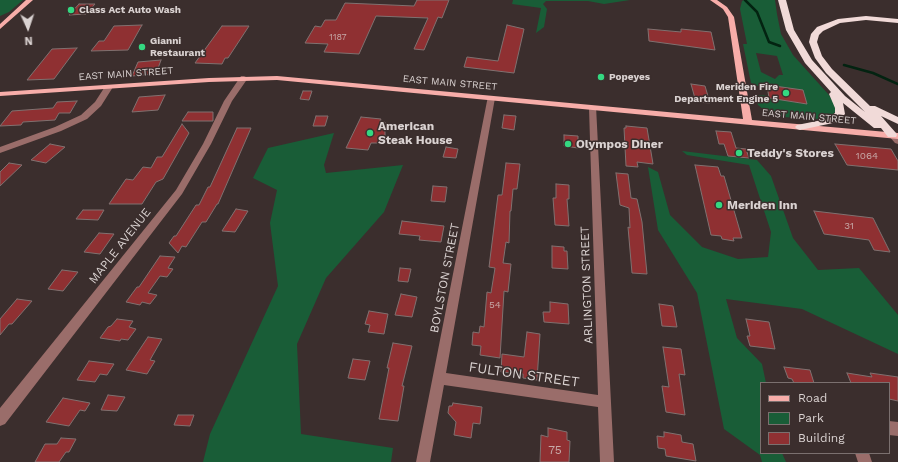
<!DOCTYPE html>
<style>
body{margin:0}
#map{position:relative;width:898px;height:462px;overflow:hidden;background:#3b2e2d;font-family:"Work Sans",sans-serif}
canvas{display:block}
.legend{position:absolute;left:760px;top:382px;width:130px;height:72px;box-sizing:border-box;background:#3b2e2d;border:1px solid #7b706f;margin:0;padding:5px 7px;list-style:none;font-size:12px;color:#dad2d1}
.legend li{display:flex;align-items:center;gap:8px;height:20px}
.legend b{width:20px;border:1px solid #7b706f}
.north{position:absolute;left:8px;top:8px;width:40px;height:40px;-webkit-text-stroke:3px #3b2e2d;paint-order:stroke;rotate:177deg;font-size:11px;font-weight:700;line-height:16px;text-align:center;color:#dad2d1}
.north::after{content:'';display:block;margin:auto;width:14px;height:18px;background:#dad2d1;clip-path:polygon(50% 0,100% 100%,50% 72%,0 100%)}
</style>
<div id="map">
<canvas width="898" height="462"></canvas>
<ul class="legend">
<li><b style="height:5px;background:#f7ada9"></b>Road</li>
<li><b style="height:11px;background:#195d37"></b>Park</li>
<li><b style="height:11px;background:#8f3032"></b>Building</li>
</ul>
<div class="north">N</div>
</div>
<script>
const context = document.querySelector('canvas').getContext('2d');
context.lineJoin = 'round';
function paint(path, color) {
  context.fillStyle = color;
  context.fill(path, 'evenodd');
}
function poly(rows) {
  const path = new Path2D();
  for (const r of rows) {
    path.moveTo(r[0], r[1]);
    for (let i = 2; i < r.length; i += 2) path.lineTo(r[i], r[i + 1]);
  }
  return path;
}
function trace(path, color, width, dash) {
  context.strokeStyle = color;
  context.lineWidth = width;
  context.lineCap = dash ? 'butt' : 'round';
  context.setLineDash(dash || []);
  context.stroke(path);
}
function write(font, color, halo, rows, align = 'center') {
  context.font = font + ' "Work Sans",sans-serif';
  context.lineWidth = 3;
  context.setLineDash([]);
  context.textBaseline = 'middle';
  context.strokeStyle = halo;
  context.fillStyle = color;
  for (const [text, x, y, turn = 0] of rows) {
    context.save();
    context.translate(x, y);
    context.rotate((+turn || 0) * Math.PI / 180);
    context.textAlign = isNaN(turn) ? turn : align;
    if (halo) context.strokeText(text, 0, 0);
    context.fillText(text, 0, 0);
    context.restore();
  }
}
const green = poly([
 [0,0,23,0,9,12,0,16],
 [513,0,630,0,604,4,588,1,546,1,543,4,547,9,544,27,536,33,541,8,512,4],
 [744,0,775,0,777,14,781,34,793,55,829,95,835,105,835,112,830,117,819,119,782,117,764,110,758,105,755,98,759,95,769,96,770,98,806,104,802,90,767,85,767,88,758,86,751,83,743,44,747,44,740,9,742,1],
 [756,53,777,56,783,75,779,75,775,79,761,72],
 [334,133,324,165,326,173,403,165,384,212,326,278,297,344,301,434,393,448,391,462,203,462,210,434,278,286,270,223,277,190,253,178,268,148],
 [682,151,757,160,771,176,793,238,818,270,859,268,898,315,898,354,802,309,726,299,737,338,762,364,766,383,761,383,761,453,782,453,786,462,762,462,760,455,724,429,697,293,658,230,648,167,658,172,670,215,702,247,738,259,768,257,771,232,749,165,687,155]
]);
const stream = poly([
 [745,0,757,12,769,42,780,46],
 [844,65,873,73,898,84]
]);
const building = poly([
 [417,0,449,0,442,18,438,17,424,50,414,49,428,18,376,16,359,54,324,52,328,44,305,43,315,26,321,27,325,20,336,20,345,3,414,6,417,0],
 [79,4,95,4,86,14,69,15,79,4],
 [142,25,128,50,91,51,99,41,104,41,114,26,142,25],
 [507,25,524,29,514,73,464,67,467,57,498,61,507,25],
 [222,26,249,26,228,58,225,58,222,64,195,63,222,26],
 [648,29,681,32,681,29,711,32,715,50,649,41,648,29],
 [77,48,54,79,27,80,52,49,77,48],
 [161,60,156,74,132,76,138,62,161,60],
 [691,84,705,86,710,103,696,102,691,84],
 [767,85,803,90,807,104,769,98,767,85],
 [303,91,312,91,309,100,300,99,303,91],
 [165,95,158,110,132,112,139,97,165,95],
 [77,101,70,113,59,113,55,120,23,122,21,125,0,126,12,111,53,108,57,102,77,101],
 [188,112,213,112,213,121,182,121,188,112],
 [504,115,516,116,514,130,502,128,504,115],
 [316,116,328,116,325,126,313,126,316,116],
 [361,117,381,119,380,121,385,122,385,137,382,143,371,143,368,150,346,148,361,117],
 [182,124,189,133,163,179,156,182,142,204,109,204,126,179,133,180,143,167,151,168,157,157,162,157,182,124],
 [626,126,647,128,653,164,637,162,638,167,626,166,624,128,626,128,626,126],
 [237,128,251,128,218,204,217,204,206,222,202,222,186,247,182,246,178,253,169,243,174,236,176,236,196,205,199,205,208,187,210,187,237,128],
 [716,131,731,132,736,148,746,149,749,158,728,156,724,144,719,144,716,131],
 [564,135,578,136,578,148,564,146,564,135],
 [50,144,65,147,46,163,31,160,50,144],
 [835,144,891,149,898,161,898,170,847,165,835,144],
 [446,147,458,149,456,158,443,157,446,147],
 [9,163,22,165,0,186,0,172,9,163],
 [506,163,520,164,517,189,513,189,511,211,510,211,509,243,506,242,503,263,511,264,508,292,504,291,500,358,480,355,481,346,472,345,473,332,479,333,480,326,484,327,487,292,491,293,495,268,489,267,498,195,502,195,506,163],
 [695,165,718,167,721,176,724,176,742,238,733,238,734,241,722,239,721,236,711,235,695,165],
 [616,173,628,174,631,198,637,199,642,222,647,274,632,273,628,227,630,228,629,208,620,205,616,173],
 [556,184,569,185,569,199,567,199,569,226,555,225,553,198,556,198,556,184],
 [433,186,447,187,445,202,431,201,433,186],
 [236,209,248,211,235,232,222,231,236,209],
 [83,210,104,210,98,220,76,219,83,210],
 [814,211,873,218,890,252,874,250,869,240,824,234,814,211],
 [402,221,444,226,441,242,419,240,420,236,399,234,402,221],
 [99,233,114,234,100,254,84,252,99,233],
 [552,246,564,247,564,251,567,251,568,269,552,268,552,246],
 [160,256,175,257,168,268,173,269,167,277,160,276,148,293,157,295,150,304,142,302,140,305,126,302,137,287,139,287,160,256],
 [400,268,411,269,408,282,398,281,400,268],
 [62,270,78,272,63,291,48,289,62,270],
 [401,294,417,297,412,317,395,315,401,294],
 [17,299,32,301,12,324,9,324,0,335,0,319,17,299],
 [550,302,568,304,569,324,544,322,543,312,550,312,550,302],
 [659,304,673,306,677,327,662,326,659,304],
 [369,311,388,314,384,334,368,332,370,325,365,324,369,311],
 [117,319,133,321,129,327,136,329,128,340,121,339,120,341,100,338,108,327,111,326,117,319],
 [746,319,769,322,775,349,750,346,747,336,750,336,746,319],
 [527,332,540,334,537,380,523,378,523,374,501,372,502,354,524,357,527,332],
 [148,337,162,339,150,360,155,361,147,374,126,370,148,337],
 [393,343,412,346,402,386,404,386,398,421,379,419,389,368,387,368,393,343],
 [663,347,681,349,685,375,679,374,685,415,666,412,662,386,669,387,663,347],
 [353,359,370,361,365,380,348,378,353,359],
 [89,361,114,364,107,375,100,374,95,382,77,380,89,361],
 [784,367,810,370,814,383,794,383,792,379,788,378,784,367],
 [847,373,872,377,870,373,898,377,898,401,889,399,889,383,851,383,847,373],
 [108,395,125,397,117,411,101,410,108,395],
 [63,398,90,403,85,411,80,410,69,426,46,422,63,398],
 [453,403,482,407,480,424,473,423,471,438,454,435,456,422,448,413,449,406,452,406,453,403],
 [178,415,194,415,190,426,174,425,178,415],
 [548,428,567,432,567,440,570,441,569,462,540,462,541,435,548,437,548,428],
 [664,432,681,435,682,442,693,444,696,461,666,456,665,449,658,448,657,436,664,437,664,432],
 [61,438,76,439,69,452,66,452,59,462,35,462,45,444,57,444,61,438]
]);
const minor = poly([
 [241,76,244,76,248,78,232,101,211,144,182,194,5,424,0,426,0,408,176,190,203,144,224,101,241,76],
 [106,85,109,85,113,87,101,106,87,119,61,131,0,153,0,147,55,127,81,115,95,102,106,85],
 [488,96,494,96,495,98,446,373,598,395,589,108,590,106,596,106,614,462,600,462,598,407,444,385,430,462,416,462,488,96],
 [892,132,898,136,898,144,895,143,888,135,892,132],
 [889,421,898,422,898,436,889,435,889,421],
 [855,453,869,453,872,462,858,462,855,453]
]);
const major = poly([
 [26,0,33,0,0,29,0,24,26,0],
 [710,0,717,0,727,7,734,17,752,120,898,133,898,139,277,80,209,82,0,96,0,92,209,78,277,76,743,119,728,17,723,9,710,0]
]);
const highway = poly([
 [778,0,786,0,794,30,812,60,845,96,865,112,826,73,815,58,809,42,811,34,817,27,838,19,866,16,898,19,898,23,866,20,840,23,823,31,819,35,817,42,822,56,832,69,870,106,875,106,898,117,898,124,881,116,896,133,897,135,896,137,888,137,881,128,874,128,843,103,845,114,840,119,833,123,800,130,797,129,795,127,797,125,827,119,835,113,835,108,829,94,831,92,805,63,786,30,778,0]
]);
const markers = [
 [71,10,4,"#34d881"],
 [142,47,4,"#34d881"],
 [601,77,4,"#34d881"],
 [786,93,4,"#34d881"],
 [370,133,4,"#34d881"],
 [568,144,4,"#34d881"],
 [739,153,4,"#34d881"],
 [719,205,4,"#34d881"]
];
const farNumbernames = [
 ["1187",338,37]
];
const farPoinames = [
 ["Class Act Auto Wash",79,10],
 ["Gianni",150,41],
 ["Restaurant",150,53],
 ["Popeyes",609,77],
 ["Meriden Fire",778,87,"right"],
 ["Department Engine 5",778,99,"right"]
];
const farStreetnames = [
 ["EAST MAIN STREET",126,74,-4],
 ["EAST MAIN STREET",450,83,5],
 ["EAST MAIN STREET",809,117,5]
];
const numberNames = [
 ["1064",867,156],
 ["31",849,226],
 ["54",495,305]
];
const poiNames = [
 ["American",378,126],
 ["Steak House",378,140],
 ["Olympos Diner",576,144],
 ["Teddy's Stores",747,153],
 ["Meriden Inn",727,205]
];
const streetNames = [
 ["MAPLE AVENUE",120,246,-52],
 ["BOYLSTON STREET",445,278,-79],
 ["ARLINGTON STREET",587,285,-92]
];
const nearNumbernames = [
 ["75",555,450]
];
const nearStreetnames = [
 ["FULTON STREET",524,375,8]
];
paint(green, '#195d37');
trace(stream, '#032311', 2.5);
paint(building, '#8f3032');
trace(building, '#807170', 1);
paint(minor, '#9a6d6a');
paint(major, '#f7ada9');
paint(highway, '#f1dad8');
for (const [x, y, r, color] of markers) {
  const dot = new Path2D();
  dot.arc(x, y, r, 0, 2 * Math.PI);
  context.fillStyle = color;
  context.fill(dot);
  trace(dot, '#3b2e2d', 1.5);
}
write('9px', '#c7aaa9', null, farNumbernames);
write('bold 10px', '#dad2d1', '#3b2e2d', farPoinames, 'left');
write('10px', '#dad2d1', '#3b2e2d', farStreetnames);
write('10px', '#c7aaa9', null, numberNames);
write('bold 12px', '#dad2d1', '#3b2e2d', poiNames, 'left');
write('12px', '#dad2d1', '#3b2e2d', streetNames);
write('12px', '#c7aaa9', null, nearNumbernames);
write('14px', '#dad2d1', '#3b2e2d', nearStreetnames);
</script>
